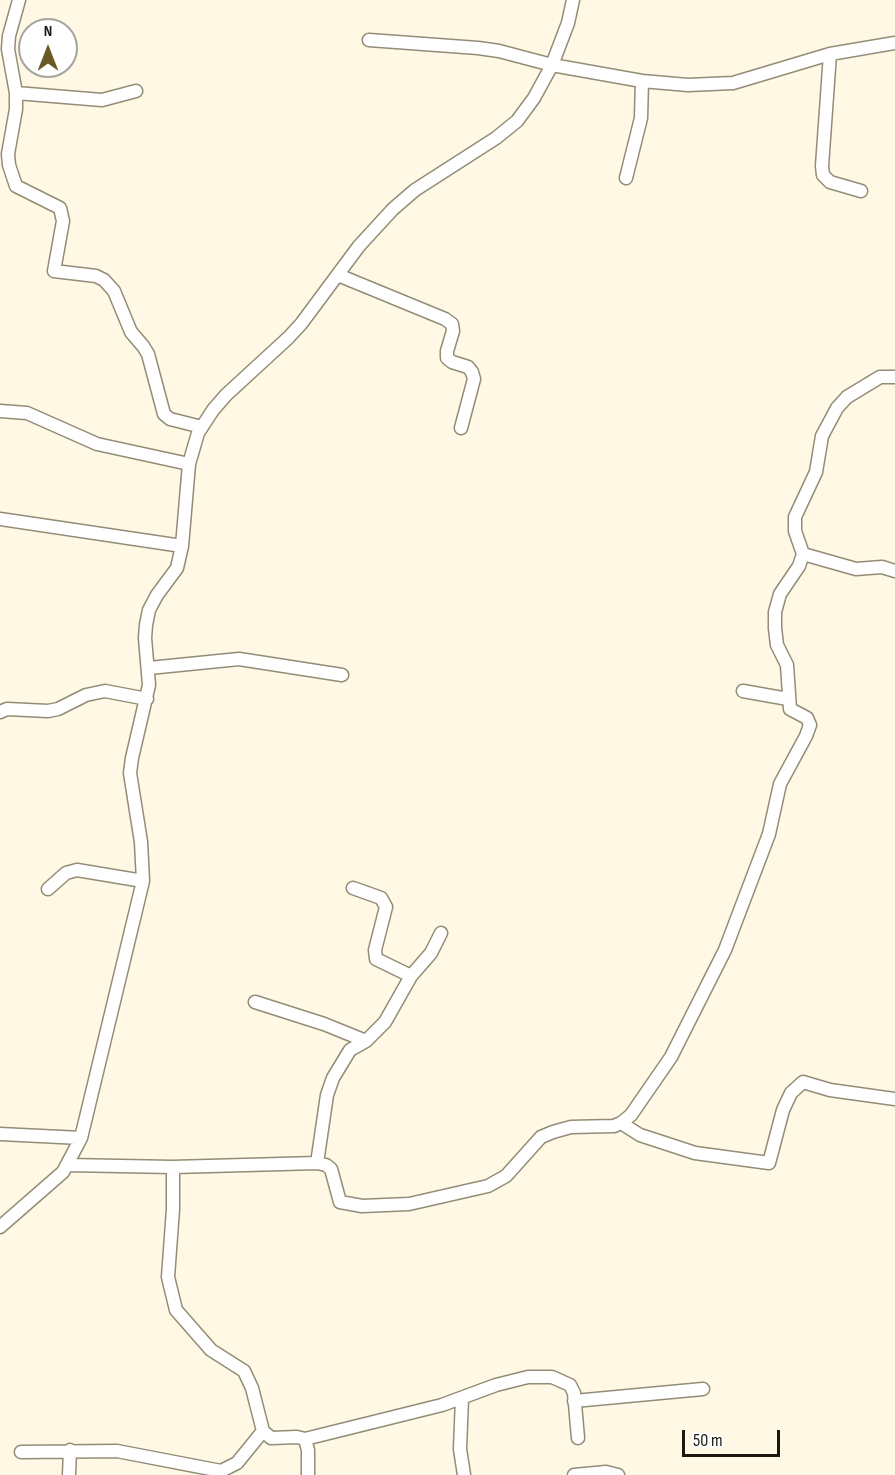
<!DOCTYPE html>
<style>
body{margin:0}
#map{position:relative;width:895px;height:1475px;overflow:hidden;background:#fef8e4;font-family:"Sofia Sans Condensed",sans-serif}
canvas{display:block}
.north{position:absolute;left:18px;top:18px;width:60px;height:60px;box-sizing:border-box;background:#fff;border:2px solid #a4a39f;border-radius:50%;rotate:0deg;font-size:16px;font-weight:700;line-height:24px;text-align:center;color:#1b180f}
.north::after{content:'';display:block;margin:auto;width:21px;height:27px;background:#6a5927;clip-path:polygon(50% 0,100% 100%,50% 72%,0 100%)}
.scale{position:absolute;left:682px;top:1430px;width:98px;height:27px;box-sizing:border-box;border:3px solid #1b180f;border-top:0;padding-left:8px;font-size:18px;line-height:21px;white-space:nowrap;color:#1b180f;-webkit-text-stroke:4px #fff;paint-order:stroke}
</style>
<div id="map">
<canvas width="895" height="1475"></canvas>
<div class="north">N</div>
<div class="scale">50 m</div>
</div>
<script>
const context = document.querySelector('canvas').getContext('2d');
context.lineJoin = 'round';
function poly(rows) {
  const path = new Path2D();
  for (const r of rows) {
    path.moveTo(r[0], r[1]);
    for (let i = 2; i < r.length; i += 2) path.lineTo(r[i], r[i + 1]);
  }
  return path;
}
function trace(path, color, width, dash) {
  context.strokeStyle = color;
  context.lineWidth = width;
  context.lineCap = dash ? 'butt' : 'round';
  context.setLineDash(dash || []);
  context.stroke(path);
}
const street = poly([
 [19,0,9,36,8,49,16,93,16,109,8,154,9,165,16,186,60,208,63,221,54,271,96,276,104,280,114,291,131,332,143,346,148,354,164,414,170,419,202,427],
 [369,40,478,48,499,51,552,65,642,81,688,85,733,83,830,54,895,43],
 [830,54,822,166,823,175,830,182,861,191],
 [16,93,102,100,136,91],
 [626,178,641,118,642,81],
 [338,275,445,319,452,324,453,331,447,351,447,358,452,362,468,367,472,372,474,379,461,428],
 [0,411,27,413,97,444,189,464],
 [0,519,182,546],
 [803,554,856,569,882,567,895,571],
 [149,668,239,659,342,675],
 [743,691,788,699],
 [0,712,7,709,48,711,58,709,86,695,105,691,147,699],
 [353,888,381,898,386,907,375,950,376,959,411,976],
 [48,889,66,873,77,870,143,881],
 [255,1002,324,1024,366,1041],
 [621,1123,640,1135,695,1153,769,1163,783,1110,791,1093,803,1082,830,1090,895,1099],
 [0,1134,81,1138],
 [317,1163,327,1095,333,1078,350,1050,366,1041,385,1022,411,976,431,953,441,933],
 [67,1165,173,1167,317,1163,326,1165,331,1169,340,1202,362,1206,409,1204,488,1186,506,1176,541,1137,553,1132,571,1127,614,1126,621,1123,631,1115,671,1057,725,950,769,834,780,784,806,736,810,725,807,718,790,709,787,665,777,645,775,628,775,612,780,594,799,566,803,554,795,531,795,517,816,472,822,436,837,408,847,397,880,377,895,377],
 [173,1167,173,1209,168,1277,176,1310,211,1350,244,1371,252,1388,263,1431,271,1438,297,1437,305,1439,308,1450,308,1475],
 [0,1227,63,1172,81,1138,143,881,141,842,130,773,132,758,149,685,145,638,146,625,149,610,157,595,177,568,182,546,189,464,198,433,213,410,226,395,288,338,301,324,359,246,393,209,415,190,496,138,517,121,534,98,552,65,568,23,573,0],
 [462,1398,460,1449,464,1475],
 [574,1401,703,1389],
 [305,1439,442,1405,496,1385,528,1377,552,1377,570,1385,574,1393,578,1438],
 [21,1452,117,1451,221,1471,237,1463,263,1431],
 [69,1475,70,1450],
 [574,1475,606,1472,618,1475]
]);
trace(street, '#938c76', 15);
trace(street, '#fff', 12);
</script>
